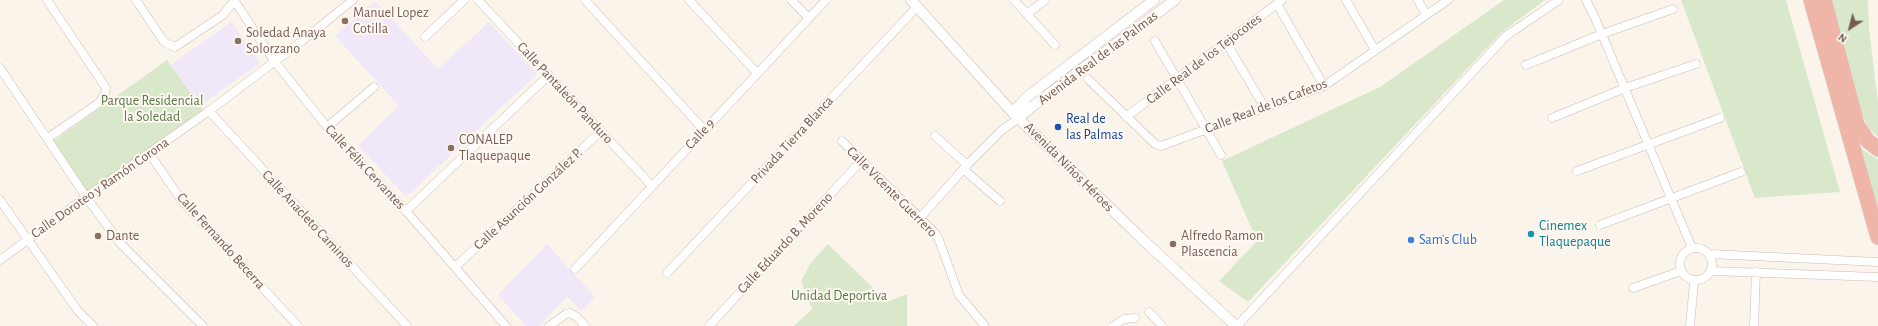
<!DOCTYPE html>
<meta charset="utf-8">
<style>
body{margin:0}
#map{position:relative;width:1878px;height:326px;overflow:hidden;background:#fbf4eb;font-family:"Alegreya Sans",sans-serif}
canvas{display:block}
.north{position:absolute;left:1830px;top:8px;width:40px;height:40px;-webkit-text-stroke:3px #fef8f2;paint-order:stroke;rotate:216deg;font-size:11px;font-weight:700;line-height:16px;text-align:center;color:#755a50}
.north::after{content:'';display:block;margin:auto;width:14px;height:18px;background:#755a50;clip-path:polygon(50% 0,100% 100%,50% 72%,0 100%)}
</style>
<div id="map">
<canvas width="1878" height="326"></canvas>
<div class="north">N</div>
</div>
<script>
const context = document.querySelector('canvas').getContext('2d');
context.lineJoin = 'round';
function paint(path, color) {
  context.fillStyle = color;
  context.fill(path, 'evenodd');
}
function poly(rows) {
  const path = new Path2D();
  for (const r of rows) {
    if (r.length === 3) {
      path.moveTo(r[0] + r[2], r[1]);
      path.arc(r[0], r[1], r[2], 0, 2 * Math.PI);
      continue;
    }
    path.moveTo(r[0], r[1]);
    for (let i = 2; i < r.length; i += 2) path.lineTo(r[i], r[i + 1]);
  }
  return path;
}
function trace(path, color, width, dash) {
  context.strokeStyle = color;
  context.lineWidth = width;
  context.lineCap = dash ? 'butt' : 'round';
  context.setLineDash(dash || []);
  context.stroke(path);
}
function write(font, color, halo, rows, align = 'center') {
  context.font = font + ' "Alegreya Sans",sans-serif';
  context.lineWidth = 4;
  context.setLineDash([]);
  context.textBaseline = 'middle';
  context.strokeStyle = halo;
  context.fillStyle = color;
  for (const [text, x, y, turn = 0] of rows) {
    context.save();
    context.translate(x, y);
    context.rotate((+turn || 0) * Math.PI / 180);
    context.textAlign = isNaN(turn) ? turn : align;
    if (halo) context.strokeText(text, 0, 0);
    context.fillText(text, 0, 0);
    context.restore();
  }
}
const education = poly([
 [375,1,438,69,489,22,537,74,406,197,358,145,399,106,335,36],
 [231,22,260,63,200,106,171,65],
 [547,244,595,297,581,311,567,296,539,326,526,326,498,295]
]);
const green = poly([
 [1504,0,1545,0,1501,33,1248,302,1219,281,1257,241,1222,161,1380,87],
 [1681,0,1786,0,1840,192,1755,198],
 [1828,0,1868,0,1869,29,1878,103,1878,137,1869,128,1860,111],
 [167,60,203,110,88,192,52,142],
 [1859,147,1878,160,1878,217],
 [828,244,887,302,907,294,907,326,794,326,812,309,801,281,810,264]
]);
const minor = poly([
 [47,0,106,88,105,93,100,102,48,138],
 [136,0,164,42,175,47,223,15,235,0],
 [234,0,275,62,327,127,406,211,506,326],
 [478,0,652,186],
 [585,0,704,130],
 [689,0,757,73],
 [791,0,809,18],
 [1014,0,1055,45],
 [1346,0,1375,50],
 [1418,0,1426,15],
 [1586,0,1595,18,1692,248],
 [1277,4,1324,86],
 [1027,14,1045,0],
 [425,37,464,0],
 [1155,41,1221,155],
 [1226,42,1265,108],
 [1526,65,1602,34,1673,9],
 [0,68,86,197,121,244,203,326],
 [1088,79,1155,144,1161,146,1324,86,1448,0],
 [209,111,407,326],
 [1126,117,1282,0],
 [1552,118,1625,88,1696,64],
 [327,127,374,87],
 [935,136,967,165],
 [842,141,935,233,939,240,959,295,985,326],
 [149,153,182,201,298,326],
 [963,169,1000,201],
 [1577,171,1720,118],
 [0,200,78,311,93,326],
 [406,211,549,75],
 [920,218,967,165,1002,130,1019,118],
 [1600,225,1741,172],
 [1696,264,16],
 [1710,254,1878,262],
 [0,260,86,197,209,111,302,41,353,0],
 [455,267,601,131],
 [575,269,826,0],
 [1712,271,1878,277],
 [667,273,917,7],
 [1633,288,1681,271],
 [1149,312,1162,326],
 [549,326,566,314,570,313,577,317,585,326],
 [709,326,861,161],
 [1113,326,1124,319,1135,318],
 [1237,326,1506,36,1559,0],
 [1690,326,1694,282],
 [1754,326,1756,272]
]);
const tertiary = poly([
 [911,0,1013,113,1141,238,1236,326],
 [1013,112,1027,97,1154,0],
 [1019,118,1034,105,1175,0]
]);
const motorway = poly([
 [1811,0,1878,237],
 [1824,0,1857,125,1868,141,1878,149]
]);
const markers = [
 [345,21,4,"#8d6e63"],
 [238,41,4,"#8d6e63"],
 [1058,127,4,"#1a4fb4"],
 [451,148,4,"#8d6e63"],
 [1531,234,4,"#0f9aa8"],
 [98,236,4,"#8d6e63"],
 [1411,240,4,"#3f7fe0"],
 [1173,244,4,"#8d6e63"]
];
const educationNames = [
 ["Manuel Lopez",353,13],
 ["Cotilla",353,29],
 ["Soledad Anaya",246,33],
 ["Solorzano",246,49],
 ["CONALEP",459,140],
 ["Tlaquepaque",459,156],
 ["Dante",106,236],
 ["Alfredo Ramon",1181,236],
 ["Plascencia",1181,252]
];
const streetNames = [
 ["Avenida Real de las Palmas",1098,58,-37],
 ["Calle Real de los Tejocotes",1204,59,-37],
 ["Calle Pantaleón Panduro",565,93,47],
 ["Calle Real de los Cafetos",1266,106,-21],
 ["Calle 9",700,134,-47],
 ["Privada Tierra Blanca",792,140,-47],
 ["Calle Félix Cervantes",365,167,47],
 ["Avenida Niños Héroes",1069,167,45],
 ["Calle Doroteo y Ramón Corona",100,188,-35],
 ["Calle Vicente Guerrero",892,192,45],
 ["Calle Asunción González P.",528,199,-43],
 ["Calle Anacleto Caminos",308,219,47],
 ["Calle Fernando Becerra",221,241,48],
 ["Calle Eduardo B. Moreno",785,243,-47]
];
const parkNames = [
 ["Parque Residencial",152,101],
 ["la Soledad",152,117],
 ["Unidad Deportiva",839,296]
];
const transitNames = [
 ["Real de",1066,119],
 ["las Palmas",1066,135]
];
const cultureNames = [
 ["Cinemex",1539,226],
 ["Tlaquepaque",1539,242]
];
const shopNames = [
 ["Sam's Club",1419,240]
];
paint(education, '#f0e8f8');
paint(green, '#d9e8ca');
trace(minor, '#cdbbb2', 9);
trace(tertiary, '#cdbbb2', 11);
trace(motorway, '#d8d1ce', 16);
trace(minor, '#fff', 8);
trace(tertiary, '#fff', 10);
trace(motorway, '#efb5a8', 15);
for (const [x, y, r, color] of markers) {
  const dot = new Path2D();
  dot.arc(x, y, r, 0, 2 * Math.PI);
  context.fillStyle = color;
  context.fill(dot);
  trace(dot, '#fef8f2', 1.5);
}
write('14px', '#785e54', '#fef8f2', educationNames, 'left');
write('14px', '#755a50', '#fef8f2', streetNames);
write('14px', '#5b7949', '#fef8f2', parkNames);
write('14px', '#164399', '#fef8f2', transitNames, 'left');
write('14px', '#0d838f', '#fef8f2', cultureNames, 'left');
write('14px', '#366cbe', '#fef8f2', shopNames, 'left');
</script>
